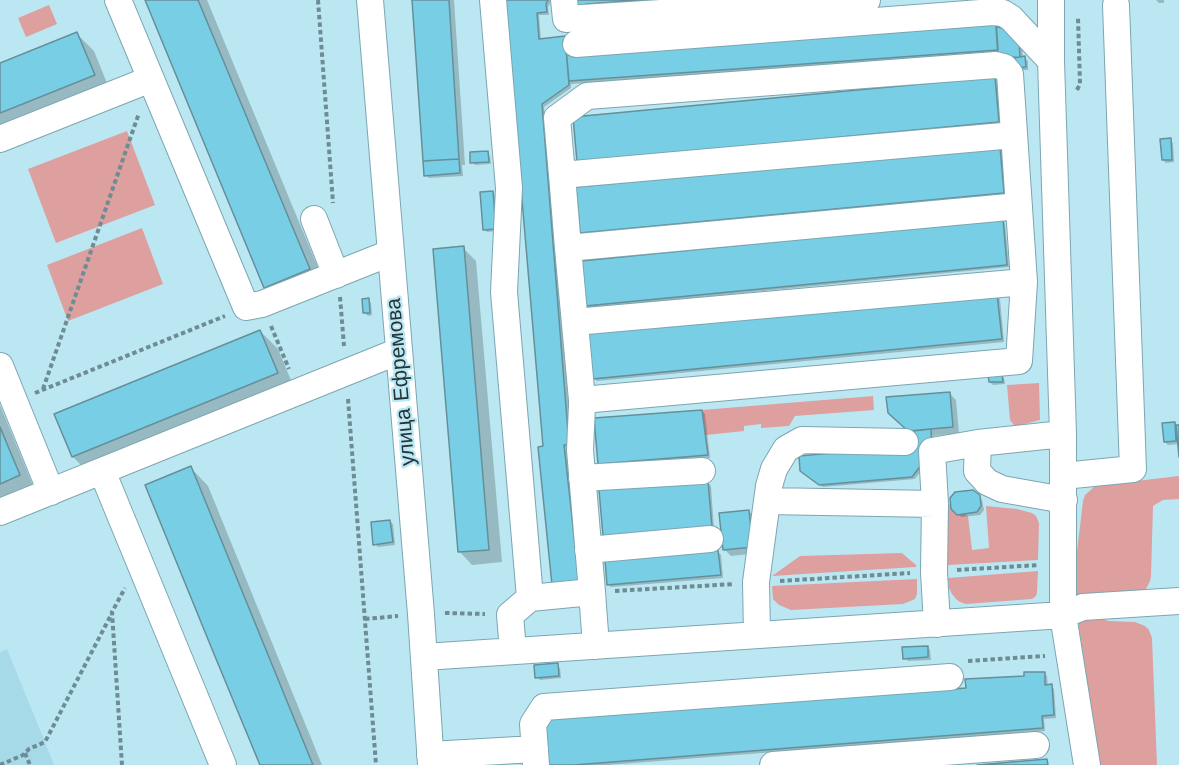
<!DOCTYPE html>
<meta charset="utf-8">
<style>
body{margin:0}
canvas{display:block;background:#bbe7f3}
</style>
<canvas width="1179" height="765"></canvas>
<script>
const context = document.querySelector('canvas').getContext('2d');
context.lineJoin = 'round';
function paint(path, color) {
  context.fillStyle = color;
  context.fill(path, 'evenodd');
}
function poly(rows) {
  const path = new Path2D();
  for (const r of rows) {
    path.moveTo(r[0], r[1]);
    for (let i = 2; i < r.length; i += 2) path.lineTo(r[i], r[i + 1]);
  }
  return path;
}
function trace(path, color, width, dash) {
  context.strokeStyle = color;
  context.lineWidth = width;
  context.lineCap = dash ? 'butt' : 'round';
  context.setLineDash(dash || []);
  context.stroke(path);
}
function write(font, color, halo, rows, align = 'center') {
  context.font = font + ' "Work Sans",sans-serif';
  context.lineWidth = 4.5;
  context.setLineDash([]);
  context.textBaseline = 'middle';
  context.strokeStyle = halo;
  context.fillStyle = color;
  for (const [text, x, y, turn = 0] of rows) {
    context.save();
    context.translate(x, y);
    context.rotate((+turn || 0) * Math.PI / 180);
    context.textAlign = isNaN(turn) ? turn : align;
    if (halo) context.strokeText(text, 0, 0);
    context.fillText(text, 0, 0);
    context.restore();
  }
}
const built = poly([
 [7,649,45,742,54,765,0,765,0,652]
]);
const green = poly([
 [49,5,57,24,26,37,18,18],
 [127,131,155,205,56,243,28,169],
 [142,228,163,284,68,321,47,265],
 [1039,383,1040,420,1017,426,1014,425,1010,420,1007,385],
 [873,396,874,410,795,416,789,426,761,428,761,424,744,426,744,431,706,435,702,410],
 [1179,476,1179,499,1163,500,1153,506,1151,576,1150,581,1146,589,1135,595,1076,595,1074,577,1083,501,1085,495,1094,487,1102,485],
 [944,501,968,516,972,550,989,548,986,506,1017,509,1032,513,1036,516,1039,523,1038,560,948,565],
 [902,553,916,565,916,567,772,576,800,556],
 [1038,571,1037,592,1036,596,1032,599,966,604,960,602,956,599,952,594,949,588,948,578],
 [917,579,917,594,915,599,903,604,791,610,779,605,773,599,772,586],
 [1077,614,1092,615,1108,621,1135,622,1145,626,1149,630,1152,638,1157,765,1100,765]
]);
const shadow = poly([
 [146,0,207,0,326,287,283,305,266,287],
 [414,0,454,0,465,165,462,165,463,176,429,178,426,175],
 [506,0,552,0,548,7,549,15,539,15,541,40,997,9,998,29,1022,44,1023,58,1025,58,1028,61,1028,70,1019,70,1003,60,999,53,571,84,571,88,544,107,572,447,566,448,581,585,544,447],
 [571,0,684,0,589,12],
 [1156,0,1164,0,1164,3,1159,3],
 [77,34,94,51,111,93,0,138,0,65],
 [994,78,997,81,1002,125,578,162],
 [1170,140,1173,143,1174,162,1166,163,1163,160],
 [1000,149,1003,152,1007,195,585,236,582,233],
 [487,153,490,156,491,164,475,165,472,162],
 [492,193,495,195,498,231,487,232,484,229],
 [1002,220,1005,223,1009,267,589,308,586,305],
 [463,248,476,261,502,562,472,565,460,552],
 [997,296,1000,299,1004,342,597,381,594,378],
 [368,300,371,303,372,315,368,316,365,313],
 [260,331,278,349,295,390,90,474,73,457],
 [1001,375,1004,378,1005,384,993,385,990,382],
 [949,393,956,400,959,433,933,436,934,454,915,479,823,487,805,474,903,448,913,434,888,398],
 [0,405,36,493,0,508],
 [702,411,705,414,710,458,602,467,599,464],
 [1174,424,1177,426,1179,426,1179,444,1168,445,1165,442],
 [191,468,208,486,322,765,261,765],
 [708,483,711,486,714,530,607,538],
 [979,496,982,500,984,510,980,515,961,517,952,508],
 [749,511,755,518,759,553,731,556,724,549],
 [390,521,393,524,395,545,378,547,375,544],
 [718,552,721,555,723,578,611,587,608,584],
 [927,647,930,650,931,660,908,661,905,658],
 [557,665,560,668,561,678,540,680,537,677],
 [1044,673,1047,676,1048,686,1051,686,1054,689,1056,718,1044,719,1045,731,608,765,547,765,967,689]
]);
const building = poly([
 [145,0,198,0,310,269,264,288,145,0],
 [412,0,449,0,459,159,423,161,412,0],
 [505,0,548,0,546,4,547,12,537,13,539,39,565,36,569,85,542,104,569,445,564,445,579,582,552,585,538,447,543,446,505,0],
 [570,0,643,0,586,4,587,10,571,11,570,0],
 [995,5,998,50,569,81,565,36,995,5],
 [996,27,1004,28,1019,40,1020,57,998,58,996,27],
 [77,32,95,75,0,113,0,63,77,32],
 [1025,56,1026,67,1015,68,1014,58,1025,56],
 [995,77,999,122,577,162,573,117,995,77],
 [1171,138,1172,160,1162,160,1160,139,1171,138],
 [1000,147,1004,193,580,233,576,187,1000,147],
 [488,151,489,162,470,163,470,152,488,151],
 [459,159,460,173,424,176,423,161,459,159],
 [493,191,496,229,483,230,480,192,493,191],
 [1003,219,1007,265,585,306,581,261,1003,219],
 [464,246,489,550,458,552,433,249,464,246],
 [997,294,1002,339,592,379,588,333,997,294],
 [369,298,370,313,363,313,362,299,369,298],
 [260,330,278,373,72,457,54,414,260,330],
 [1002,373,1003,382,989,382,988,374,1002,373],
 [950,392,953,427,908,431,888,413,886,397,950,392],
 [702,410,708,455,598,464,594,418,702,410],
 [1175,422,1176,441,1164,442,1162,423,1175,422],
 [1176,425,1179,425,1179,457,1176,425],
 [0,427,20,475,0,484,0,427],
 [931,429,932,451,912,477,819,485,800,471,799,456,902,447,913,431,931,429],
 [191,466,313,765,260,765,214,654,145,485,191,466],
 [708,481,712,527,603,536,599,490,708,481],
 [973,490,980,495,981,506,977,512,957,515,951,509,950,498,955,492,973,490],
 [749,510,753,547,723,550,719,513,749,510],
 [390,520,393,542,373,545,371,522,390,520],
 [718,550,721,575,607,585,605,560,718,550],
 [928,646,928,657,903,659,902,647,928,646],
 [558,663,559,676,535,678,534,665,558,663],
 [1024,672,1045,672,1045,685,1052,684,1054,715,1042,716,1043,728,574,765,546,765,542,720,966,688,965,679,1024,676,1024,672],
 [1047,759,1048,765,977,765,1047,759]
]);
const path = poly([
 [318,0,333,203],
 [1077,90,1080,84,1078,17],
 [340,297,344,346],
 [271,326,289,369],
 [43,389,139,113],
 [35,393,225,316],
 [348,399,376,765],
 [957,570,1039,565],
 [780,581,910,573],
 [615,591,734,584],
 [445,613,485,614],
 [365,619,398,616],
 [968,661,1045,656],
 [25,753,30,765],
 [0,765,23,755,29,749,45,742,112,613],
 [122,765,112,612,125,588]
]);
const minor = poly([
 [118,0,246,307,262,304,390,253],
 [370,0,421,614,431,765],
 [493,0,509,188,504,292,530,598],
 [564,0,566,19,867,0],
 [1051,0,1051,61,1063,434,1063,615,1087,765],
 [576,44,993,12,1003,13,1011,18,1051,61],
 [0,139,151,79],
 [562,175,1014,135],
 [314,219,336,275],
 [568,248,1019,206],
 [575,322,1024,282],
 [0,366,51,492],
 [978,443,977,471,987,482,1002,489,1064,500],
 [102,471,223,765],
 [1063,476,1133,469,1116,5],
 [582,478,702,471],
 [767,501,935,504],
 [0,512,399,351],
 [588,550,710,539],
 [592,592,596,646],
 [937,624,934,572,935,504,932,451,978,443,1063,434],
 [757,635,756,582,769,486,774,469,786,449,802,440,905,442],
 [513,651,510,615,530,598,592,592,580,450,582,405,582,400,568,248,562,175,557,118,587,96,996,65,1004,67,1010,74,1024,282,1019,361,582,400],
 [424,657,1063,615,1083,607,1179,601],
 [430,755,535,749],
 [536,765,533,724,544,707,950,677],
 [773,765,1036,745]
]);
const streetNames = [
 ["улица Ефремова",401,382,-95]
];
paint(built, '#a6dae8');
paint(green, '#dda09e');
paint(shadow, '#0003');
paint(building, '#78cfe5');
trace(building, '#658f99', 1.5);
trace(minor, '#7ca6b1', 28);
trace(path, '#6e8c94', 4, [4.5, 3]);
trace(minor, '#fff', 26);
write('21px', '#24353a', '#bbe7f3', streetNames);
</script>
